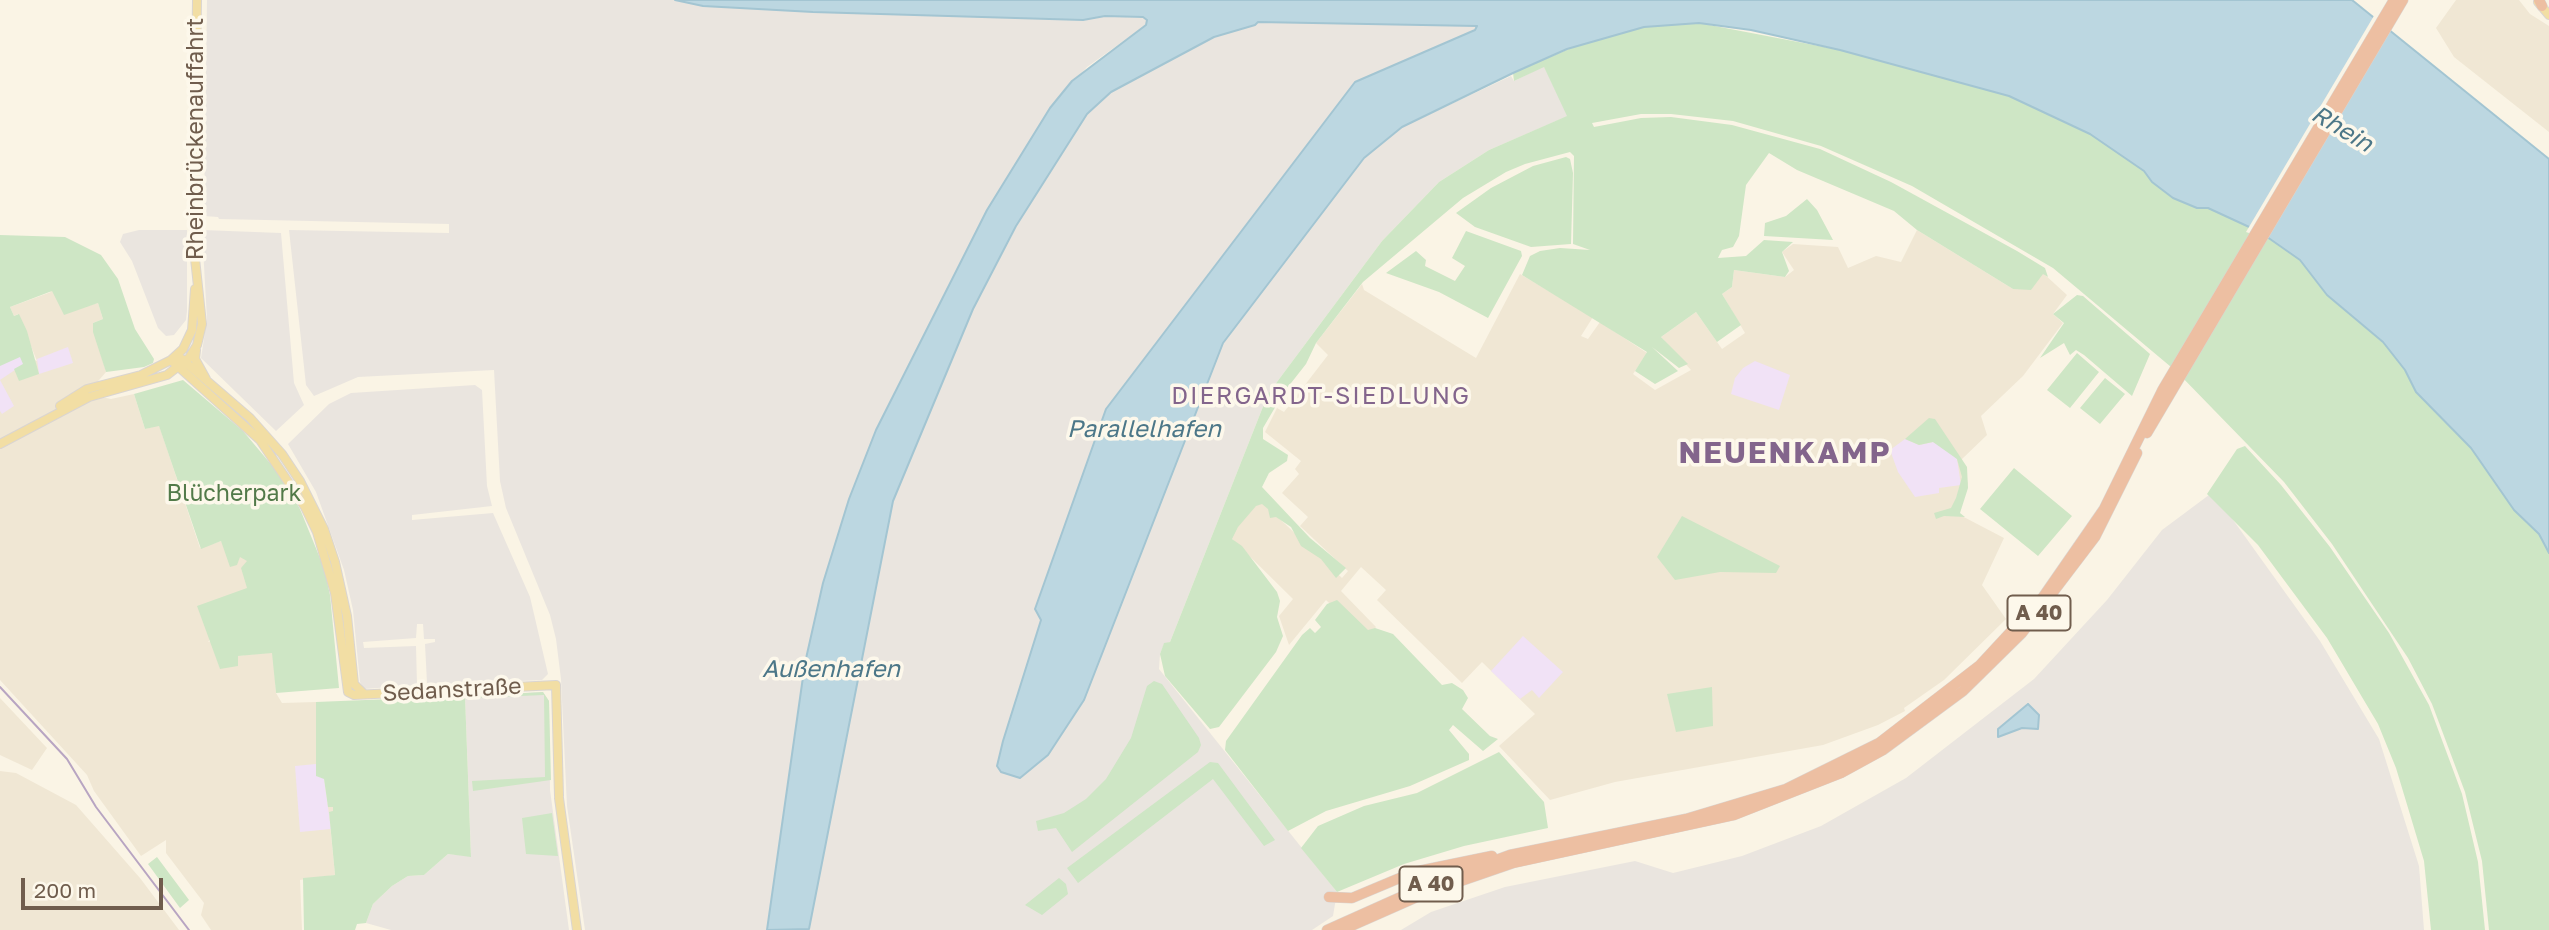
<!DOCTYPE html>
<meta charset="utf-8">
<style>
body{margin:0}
#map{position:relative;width:2549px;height:930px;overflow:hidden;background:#faf4e5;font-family:"Golos Text",sans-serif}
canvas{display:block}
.scale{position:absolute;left:21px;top:878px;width:142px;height:32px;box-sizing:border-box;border:4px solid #705d4d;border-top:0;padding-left:9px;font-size:21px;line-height:24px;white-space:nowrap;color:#705d4d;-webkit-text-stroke:5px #fdf8eb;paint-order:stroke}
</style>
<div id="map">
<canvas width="2549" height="930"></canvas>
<div class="scale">200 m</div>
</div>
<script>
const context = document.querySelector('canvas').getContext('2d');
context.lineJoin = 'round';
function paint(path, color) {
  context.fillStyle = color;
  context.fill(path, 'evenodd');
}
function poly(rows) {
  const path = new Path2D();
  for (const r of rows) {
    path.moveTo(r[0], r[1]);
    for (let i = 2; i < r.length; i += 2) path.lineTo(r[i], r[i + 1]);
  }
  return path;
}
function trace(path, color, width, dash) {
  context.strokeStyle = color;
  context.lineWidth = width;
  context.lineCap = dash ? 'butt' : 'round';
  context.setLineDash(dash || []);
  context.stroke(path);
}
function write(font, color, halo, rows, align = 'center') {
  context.font = font + ' "Golos Text",sans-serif';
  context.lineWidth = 7;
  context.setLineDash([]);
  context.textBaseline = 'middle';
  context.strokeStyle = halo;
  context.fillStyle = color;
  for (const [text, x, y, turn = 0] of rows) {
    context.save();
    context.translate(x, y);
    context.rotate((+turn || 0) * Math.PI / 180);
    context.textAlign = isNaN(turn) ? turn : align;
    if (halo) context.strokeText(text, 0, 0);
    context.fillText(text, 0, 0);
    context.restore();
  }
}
const residential = poly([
 [2456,0,2519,0,2530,14,2549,26,2549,132,2454,57,2436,28],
 [1917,230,2013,289,2043,273,2067,295,2053,314,2063,323,2023,376,1981,416,1987,435,1962,459,1968,484,1958,514,2004,538,1982,585,2006,619,1944,680,1904,708,1905,711,1878,725,1823,745,1615,782,1550,800,1499,746,1535,714,1482,662,1462,683,1377,600,1386,590,1361,567,1341,591,1376,627,1366,639,1326,600,1289,645,1279,616,1293,599,1226,533,1244,485,1342,578,1348,571,1300,526,1308,517,1282,493,1299,474,1295,469,1301,461,1265,432,1277,408,1284,412,1328,355,1316,343,1362,284,1364,290,1476,358,1520,274,1593,317,1581,336,1588,339,1600,322,1647,353,1633,374,1655,390,1691,370,1661,337,1696,312,1722,349,1745,333,1722,294,1732,287,1734,270,1785,277,1794,270,1782,252,1793,244,1838,247,1848,268,1876,256,1901,262],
 [39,283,80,308,98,303,103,319,93,323,106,372,87,394,111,399,134,394,145,429,159,425,200,548,221,541,248,558,248,588,208,642,211,641,220,668,237,656,273,652,276,693,282,703,316,702,316,776,329,807,333,806,333,812,329,813,335,875,300,880,302,930,211,930,201,915,204,903,166,853,166,840,141,856,94,791,87,775,0,680,0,347,37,361,18,314,14,316,10,307,51,292],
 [0,698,47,748,32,770,0,755],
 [0,771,16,773,76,805,140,878,179,930,0,930]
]);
const industrial = poly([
 [207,0,675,0,702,6,813,12,1083,20,1105,16,1146,18,1146,25,1087,67,1050,108,987,210,876,430,849,499,767,930,585,930,567,806,561,679,556,639,550,615,506,508,500,481,494,370,358,377,314,396,306,385,289,230,449,233,449,224,219,219,218,217,204,216],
 [1268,20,1477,26,1106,409,1035,609,1041,620,1003,740,1084,700,1223,343,1364,158,1402,127,1511,76,1514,81,1544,66,1568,116,1489,150,1439,182,1382,241,1268,394,1170,642,1164,644,1160,654,1159,669,1337,892,1333,916,1312,930,807,930,893,501,973,309,1027,207,1087,114,1111,92,1214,37],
 [139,230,187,230,187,311,186,320,174,335,166,336,158,328,132,261,120,242,123,234],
 [202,230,281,233,294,383,304,405,276,431,201,358,207,319],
 [475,385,482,390,487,486,492,506,412,515,412,520,493,513,530,597,548,674,542,680,430,685,427,683,425,644,435,642,435,639,424,639,423,624,417,624,416,638,363,642,364,648,416,646,417,685,364,689,360,682,353,610,344,570,316,492,288,444,329,404,351,393],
 [2213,492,2320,641,2379,739,2419,866,2424,930,1401,930,1431,912,1505,887,1635,861,1673,873,1742,856,1821,826,1906,778,2034,679,2107,600,2162,530],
 [543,692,549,701,550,790,569,930,391,930,366,923,373,904,392,886,408,876,424,875,448,854,471,856,465,696]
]);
const education = poly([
 [13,341,24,364,0,380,14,406,2,414,0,411,0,347],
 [68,347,73,363,39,374,37,359],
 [1755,361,1790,375,1779,410,1731,394,1735,378,1743,368],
 [1905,439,1919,445,1933,442,1948,450,1957,459,1961,485,1939,488,1939,493,1915,497,1898,472,1890,450],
 [1523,636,1563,672,1539,698,1532,690,1520,699,1491,671],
 [316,764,317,776,324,778,331,829,300,832,295,766]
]);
const green = poly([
 [1699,23,1840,50,2009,96,2047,113,2090,134,2144,171,2152,182,2173,198,2197,208,2208,208,2260,232,2300,260,2327,295,2383,342,2405,370,2416,392,2471,448,2514,510,2539,534,2549,553,2549,930,2489,930,2482,861,2465,792,2432,704,2408,658,2332,544,2284,482,2177,372,2053,268,1912,186,1821,146,1733,121,1671,114,1641,114,1592,123,1594,127,1641,118,1671,117,1732,125,1820,149,1891,182,2017,251,2045,268,2048,277,2043,274,2031,290,2013,289,1917,230,1894,211,1797,170,1769,153,1746,185,1739,236,1733,247,1722,250,1718,258,1746,256,1764,240,1793,242,1782,252,1789,271,1785,277,1734,270,1732,287,1722,294,1741,325,1717,342,1696,312,1661,337,1688,364,1679,368,1652,347,1678,371,1655,384,1635,371,1647,352,1522,275,1530,256,1540,251,1560,248,1590,250,1573,244,1574,156,1570,152,1525,164,1506,172,1463,198,1363,282,1316,343,1306,364,1284,392,1263,428,1263,439,1288,455,1287,461,1269,473,1262,487,1310,538,1346,568,1336,578,1321,559,1301,546,1291,527,1276,517,1270,518,1268,509,1262,504,1256,506,1238,527,1232,539,1242,546,1277,592,1280,601,1277,617,1283,636,1276,652,1219,727,1210,729,1165,676,1160,654,1164,643,1170,642,1268,394,1382,241,1439,182,1489,150,1567,116,1544,67,1514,81,1513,73,1590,40,1644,27],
 [1566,157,1570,159,1573,173,1571,244,1531,247,1475,227,1456,213,1491,188,1533,166],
 [1807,199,1817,210,1833,240,1764,236,1765,223,1786,216],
 [1466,231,1521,251,1522,256,1488,318,1439,292,1386,273,1416,251,1426,260,1425,266,1455,281,1465,266,1452,258],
 [0,235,65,237,101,255,118,279,135,329,154,359,153,363,144,367,106,372,93,332,93,323,103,319,98,303,64,315,52,291,10,307,14,316,19,314,27,331,39,374,19,381,14,369,23,364,20,357,0,366],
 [2077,295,2083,296,2150,354,2132,396,2084,355,2076,350,2070,355,2064,343,2040,358,2064,323,2053,314],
 [2077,353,2099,372,2070,408,2047,390],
 [2105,378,2125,394,2100,424,2080,408],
 [183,380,243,431,280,475,300,509,324,568,330,595,339,688,276,693,272,653,238,656,238,666,220,669,197,606,247,588,241,568,247,561,240,557,237,565,230,567,221,541,201,549,159,426,145,429,134,394],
 [1929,418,1935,419,1967,467,1968,488,1960,513,1965,517,1944,516,1936,519,1934,513,1951,508,1956,498,1962,477,1957,459,1933,442,1919,445,1905,439],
 [2245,446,2281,485,2330,547,2389,633,2429,705,2462,794,2478,862,2485,930,2431,930,2424,861,2396,768,2378,724,2327,638,2258,545,2207,494,2237,449],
 [2014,468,2072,516,2038,556,1980,509],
 [1682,516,1780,566,1776,573,1720,572,1675,580,1657,557],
 [1337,600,1368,630,1375,628,1393,634,1442,685,1452,683,1463,690,1468,698,1462,709,1490,736,1498,739,1483,751,1453,725,1449,730,1469,754,1469,760,1410,786,1326,811,1288,831,1225,750,1226,741,1302,635,1310,628,1315,633,1321,627,1315,620,1327,604],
 [1154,681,1162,684,1199,738,1201,745,1198,752,1072,852,1056,828,1038,831,1036,821,1064,813,1086,799,1106,779,1131,738,1147,686],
 [1712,687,1713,726,1676,732,1667,694],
 [543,692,549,701,551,780,473,791,472,781,545,777,544,695,473,698,472,696],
 [465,696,471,857,448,854,424,875,408,876,392,886,373,904,366,923,357,924,355,930,304,930,303,878,335,875,329,812,333,811,333,807,328,807,324,779,316,776,316,702],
 [1499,752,1544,802,1548,828,1464,846,1404,864,1337,892,1301,848,1318,826,1364,806,1417,793],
 [1210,762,1218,763,1275,840,1264,846,1213,779,1078,883,1067,868],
 [552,813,558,856,526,854,522,818],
 [157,857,189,900,180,908,148,864],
 [1059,878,1066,884,1068,894,1042,915,1025,905]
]);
const water = poly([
 [675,0,2352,0,2549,159,2549,553,2539,534,2514,510,2471,448,2416,392,2405,370,2383,342,2327,295,2300,260,2260,232,2208,208,2197,208,2173,198,2152,182,2144,171,2090,134,2009,96,1840,50,1751,30,1699,23,1644,27,1567,49,1513,73,1402,127,1364,158,1223,343,1084,700,1048,755,1020,778,1001,772,997,766,1003,741,1041,620,1035,609,1106,409,1355,82,1475,30,1477,26,1258,22,1255,25,1214,37,1111,92,1087,114,1016,226,973,309,893,501,809,929,767,930,805,663,823,583,849,499,876,430,987,210,1050,108,1072,81,1146,25,1147,20,1143,17,1105,16,1083,20,813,12,703,6,675,0],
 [2028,704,2039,715,2038,729,2022,728,1998,737,1998,729,2028,704]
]);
const pier = poly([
 [2375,14,2392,28,2258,236,2246,232]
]);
const major = poly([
 [2538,2,2549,15],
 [196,350,195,359,206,379],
 [177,355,250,418,282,454,300,481,324,529,335,562,347,616,354,684,364,694],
 [171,360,260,440,305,507,317,532,335,593,348,692,354,695,556,685,559,796],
 [60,406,87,389,141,375,171,360,183,349,192,330,195,289],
 [0,444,89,397,167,375,189,358,197,345,202,324,194,249,197,0],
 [559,798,577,930]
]);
const highway = poly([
 [2539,0,2542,6],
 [2147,433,2403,0],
 [1329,897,1352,898,1414,872,1492,856],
 [1327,930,1423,887,1510,855,1686,819,1786,789,1879,743,1980,665,2043,597,2104,509,2163,389,2394,0],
 [1342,930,1426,893,1513,863,1734,815,1841,773,1883,750,1963,691,2022,633,2095,537,2137,453]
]);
const tram = poly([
 [0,687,67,759,96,807,189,930]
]);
const shields = [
 [2039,613,63],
 [1431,884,63]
];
const shieldNames = [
 ["A 40",2039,613],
 ["A 40",1431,884]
];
const streetNames = [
 ["Rheinbrückenauffahrt",196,139,-90],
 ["Sedanstraße",452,690,-3]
];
const parkNames = [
 ["Blücherpark",234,494]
];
const waterNames = [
 ["Rhein",2342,129,31],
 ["Parallelhafen",1144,429],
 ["Außenhafen",831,669]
];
const neighbourhoodNames = [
 ["DIERGARDT-SIEDLUNG",1321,396]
];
const districtNames = [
 ["NEUENKAMP",1785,453]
];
paint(residential, '#f0e7d4');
paint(industrial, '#eae5df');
paint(education, '#f1e2f6');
paint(green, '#cee6c5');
paint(water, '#bcd7e1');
trace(water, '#a3c5d2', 2);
paint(pier, '#faf4e5');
trace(major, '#dad5d1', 10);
trace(highway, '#dad5d1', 11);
trace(major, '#f2dea4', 8);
trace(highway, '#edbfa2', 10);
trace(tram, '#b8a5c2', 2);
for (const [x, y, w] of shields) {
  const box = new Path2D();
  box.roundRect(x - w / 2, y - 17.5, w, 35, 5);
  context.fillStyle = '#fdf8eb';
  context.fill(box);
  trace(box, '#705d4d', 2);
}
write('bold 21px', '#705d4d', null, shieldNames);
write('23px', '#705d4d', '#fdf8eb', streetNames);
write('23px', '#527a49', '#fdf8eb', parkNames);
write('italic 24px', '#4c7788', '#fdf8eb', waterNames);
context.letterSpacing = '2px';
write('24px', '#83658c', '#fdf8eb', neighbourhoodNames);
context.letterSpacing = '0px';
context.letterSpacing = '2px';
write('bold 30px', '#83658c', '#fdf8eb', districtNames);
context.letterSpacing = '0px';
</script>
